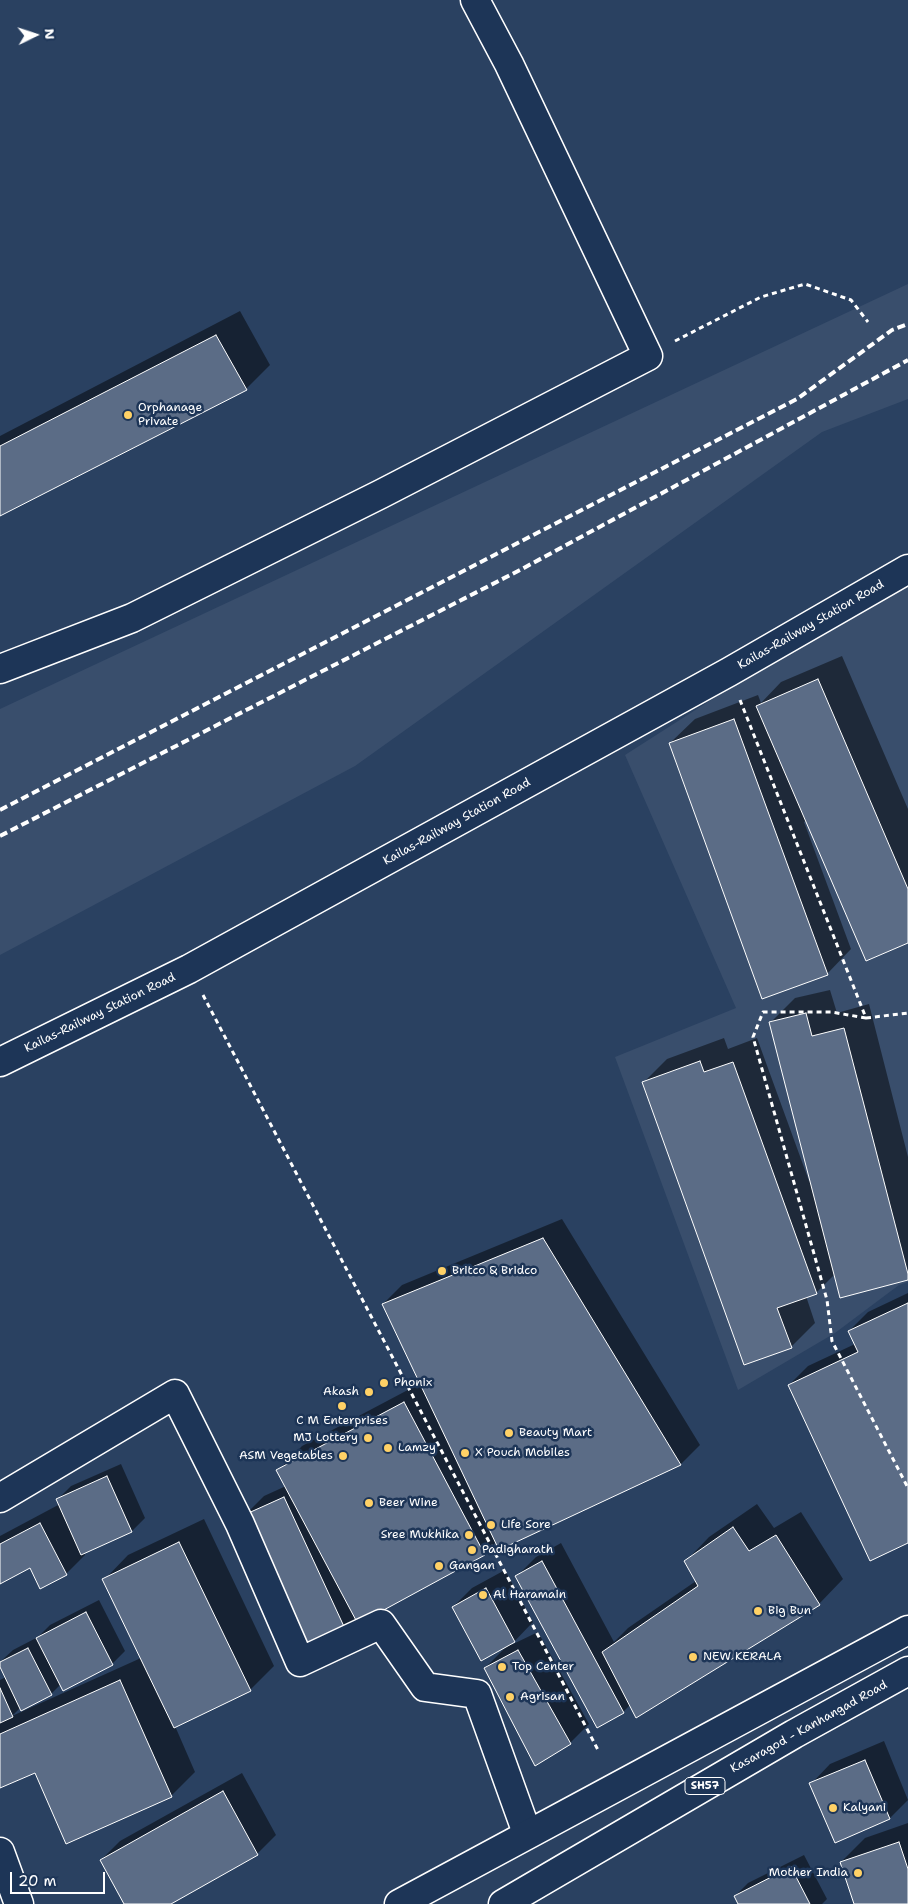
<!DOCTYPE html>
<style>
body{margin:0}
#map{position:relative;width:908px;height:1904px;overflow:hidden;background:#2a4161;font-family:"Shantell Sans",sans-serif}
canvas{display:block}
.north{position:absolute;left:10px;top:10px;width:50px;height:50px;-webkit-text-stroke:4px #1d3557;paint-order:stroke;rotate:86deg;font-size:14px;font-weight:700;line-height:20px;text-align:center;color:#fff}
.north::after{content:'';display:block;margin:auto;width:18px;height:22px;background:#fff;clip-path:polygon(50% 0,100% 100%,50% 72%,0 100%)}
.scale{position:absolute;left:10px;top:1872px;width:95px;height:22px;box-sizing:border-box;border:2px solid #fff;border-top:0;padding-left:6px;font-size:15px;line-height:18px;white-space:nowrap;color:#fff;-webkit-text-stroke:4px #1d3557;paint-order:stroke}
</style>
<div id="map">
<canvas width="908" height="1904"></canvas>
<div class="north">N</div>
<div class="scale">20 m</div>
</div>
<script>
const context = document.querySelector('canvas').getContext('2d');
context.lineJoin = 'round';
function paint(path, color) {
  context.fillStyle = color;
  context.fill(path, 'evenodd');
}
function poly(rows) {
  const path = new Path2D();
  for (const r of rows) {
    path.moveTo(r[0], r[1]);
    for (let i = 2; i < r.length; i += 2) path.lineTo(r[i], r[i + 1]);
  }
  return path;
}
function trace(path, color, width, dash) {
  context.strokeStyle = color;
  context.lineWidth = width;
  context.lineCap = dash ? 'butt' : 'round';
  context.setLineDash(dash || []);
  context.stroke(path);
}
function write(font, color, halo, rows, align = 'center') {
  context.font = font + ' "Shantell Sans",sans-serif';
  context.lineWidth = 5;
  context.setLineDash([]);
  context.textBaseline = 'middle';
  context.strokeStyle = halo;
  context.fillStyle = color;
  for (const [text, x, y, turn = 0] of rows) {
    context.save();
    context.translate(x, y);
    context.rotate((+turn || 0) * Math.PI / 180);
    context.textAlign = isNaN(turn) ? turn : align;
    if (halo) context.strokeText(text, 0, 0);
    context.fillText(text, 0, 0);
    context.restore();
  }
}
const built = poly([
 [908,284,908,399,822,432,355,766,0,955,0,709],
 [908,574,908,1282,899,1285,835,1333,738,1390,615,1057,736,1008,625,755]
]);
const shadow = poly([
 [240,311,270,365,246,389,0,515,0,436],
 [842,656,908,809,908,941,806,821,804,822,851,949,827,974,670,743,695,719,758,695,761,703,781,682],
 [830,990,837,1013,869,1004,908,1157,908,1279,835,1274,817,1292,806,1296,815,1323,791,1347,643,1083,667,1059,724,1038,728,1049,757,1038,809,1181,811,1180,770,1023,795,998],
 [562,1219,700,1445,681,1464,499,1548,496,1542,485,1554,359,1622,346,1632,245,1515,264,1496,286,1486,278,1471,302,1446,421,1383,383,1304,402,1285],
 [908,1293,908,1542,789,1385,808,1366,855,1344,849,1331,868,1312],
 [121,1464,145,1518,132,1531,84,1552,85,1555,66,1574,30,1567,0,1583,0,1536,60,1504,58,1499,71,1486],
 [757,1504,774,1528,801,1512,843,1579,819,1604,630,1705,623,1712,517,1576,536,1557,561,1543,614,1642,628,1628,696,1581,685,1562,709,1537],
 [204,1519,274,1666,250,1690,175,1726,195,1772,171,1796,35,1771,0,1787,0,1680,6,1677,0,1662,13,1650,38,1637,50,1625,99,1600,125,1651,112,1664,61,1684,51,1694,21,1707,12,1716,141,1658,104,1580,128,1555],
 [505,1570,533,1622,511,1645,538,1632,589,1724,570,1743,485,1668,507,1646,453,1607,472,1588],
 [884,1741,908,1800,890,1818,835,1841,811,1784,830,1764],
 [242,1773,276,1835,257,1854,169,1904,125,1904,101,1860,120,1841],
 [908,1823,908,1904,855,1904,841,1862,865,1838],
 [804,1855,827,1899,822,1904,739,1904,735,1896,748,1883]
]);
const building = poly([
 [216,335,247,390,0,516,0,446,216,335],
 [818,679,908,889,908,943,866,961,756,706,818,679],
 [734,719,828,975,762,999,669,743,734,719],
 [806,1013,812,1036,844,1028,908,1274,908,1280,840,1298,769,1022,806,1013],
 [700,1061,704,1072,733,1062,817,1294,777,1308,792,1348,744,1365,642,1082,700,1061],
 [543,1238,681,1465,499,1550,382,1304,543,1238],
 [908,1303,908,1543,870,1561,788,1385,858,1352,848,1331,908,1303],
 [404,1402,485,1555,358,1624,276,1470,404,1402],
 [107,1476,132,1532,81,1555,56,1499,107,1476],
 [284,1497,347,1633,304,1654,244,1515,284,1497],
 [40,1523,67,1575,40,1589,30,1568,0,1584,0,1544,40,1523],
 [733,1527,749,1551,776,1535,820,1605,636,1718,602,1652,698,1586,684,1561,733,1527],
 [179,1542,251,1691,174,1728,102,1579,179,1542],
 [542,1561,624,1713,597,1728,515,1576,542,1561],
 [486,1588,515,1642,481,1661,452,1607,486,1588],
 [86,1612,113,1665,63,1691,36,1638,86,1612],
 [28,1648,52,1695,21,1711,0,1667,0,1662,28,1648],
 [518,1650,571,1744,535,1766,484,1668,518,1650],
 [120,1680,172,1797,66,1844,35,1773,0,1788,0,1734,120,1680],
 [0,1688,13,1717,0,1723,0,1688],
 [865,1760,890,1819,835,1843,809,1783,865,1760],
 [223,1791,258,1855,171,1904,124,1904,100,1860,223,1791],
 [899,1842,908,1869,908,1904,854,1904,840,1862,899,1842],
 [791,1867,810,1904,738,1904,734,1896,791,1867]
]);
const path = poly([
 [675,341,761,297,805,284,851,300,868,322],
 [740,700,866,1018,831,1012,763,1012,753,1037,827,1300,832,1341,908,1488],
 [203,995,598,1750],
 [866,1018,908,1013]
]);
const minor = poly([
 [0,669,132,618,381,494,648,356,509,64,475,0],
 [0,1062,189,969,729,672,908,569],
 [0,1498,175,1394,240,1524,300,1662,381,1624,425,1687,477,1694,527,1833],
 [0,1852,19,1904]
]);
const major = poly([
 [399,1904,908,1630],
 [503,1904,794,1734,908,1671]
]);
const rail = poly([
 [0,810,797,399,892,330,908,324],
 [0,836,520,570,908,360]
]);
const markers = [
 [128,415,5,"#ffd166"],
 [442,1271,5,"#ffd166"],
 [384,1383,5,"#ffd166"],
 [369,1392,5,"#ffd166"],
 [342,1406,5,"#ffd166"],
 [509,1433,5,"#ffd166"],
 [368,1438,5,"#ffd166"],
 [388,1448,5,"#ffd166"],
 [465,1453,5,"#ffd166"],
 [343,1456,5,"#ffd166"],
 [369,1503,5,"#ffd166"],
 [491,1525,5,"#ffd166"],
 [469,1535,5,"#ffd166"],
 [472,1550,5,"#ffd166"],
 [439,1566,5,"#ffd166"],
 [483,1595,5,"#ffd166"],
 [758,1611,5,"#ffd166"],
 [693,1657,5,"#ffd166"],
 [502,1667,5,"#ffd166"],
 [510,1697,5,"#ffd166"],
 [833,1808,5,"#ffd166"],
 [858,1873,5,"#ffd166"]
];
const shields = [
 [705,1786,40]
];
const shieldNames = [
 ["SH57",705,1786]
];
const poiNames = [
 ["Orphanage",138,408],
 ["Private",138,422],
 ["Britco & Bridco",452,1271],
 ["Phonix",394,1383],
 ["Akash",359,1392,"right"],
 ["C M Enterprises",342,1421,"center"],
 ["Beauty Mart",519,1433],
 ["MJ Lottery",358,1438,"right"],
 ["Lamzy",398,1448],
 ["X Pouch Mobiles",475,1453],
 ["ASM Vegetables",333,1456,"right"],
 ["Beer Wine",379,1503],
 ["Life Sore",501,1525],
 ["Sree Mukhika",459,1535,"right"],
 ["Padigharath",482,1550],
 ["Gangan",449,1566],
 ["Al Haramain",493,1595],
 ["Big Bun",768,1611],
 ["NEW KERALA",703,1657],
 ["Top Center",512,1667],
 ["Agrisan",520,1697],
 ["Kalyani",843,1808],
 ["Mother India",848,1873,"right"]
];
const streetNames = [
 ["Kailas-Railway Station Road",811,625,-30],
 ["Kailas-Railway Station Road",457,822,-29],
 ["Kailas-Railway Station Road",100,1013,-26],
 ["Kasaragod - Kanhangad Road",809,1727,-29]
];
paint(built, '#394e6c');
paint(shadow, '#0007');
paint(building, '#5b6c86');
trace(building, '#fff', 1);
trace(minor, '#fff', 31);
trace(major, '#fff', 31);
trace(path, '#fff', 3, [5, 4]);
trace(minor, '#1d3557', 28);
trace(major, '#1d3557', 28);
trace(rail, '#fff', 4, [8, 4]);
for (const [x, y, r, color] of markers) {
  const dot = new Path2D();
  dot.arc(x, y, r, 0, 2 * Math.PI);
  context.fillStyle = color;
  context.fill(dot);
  trace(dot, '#1d3557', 2);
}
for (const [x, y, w] of shields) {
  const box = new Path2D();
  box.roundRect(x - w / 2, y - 8.5, w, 17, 4);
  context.fillStyle = '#1d3557';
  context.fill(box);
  trace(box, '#fff', 1);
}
write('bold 11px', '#fff', null, shieldNames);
write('12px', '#fff', '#1d3557', poiNames, 'left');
write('12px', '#fff', '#1d3557', streetNames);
</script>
